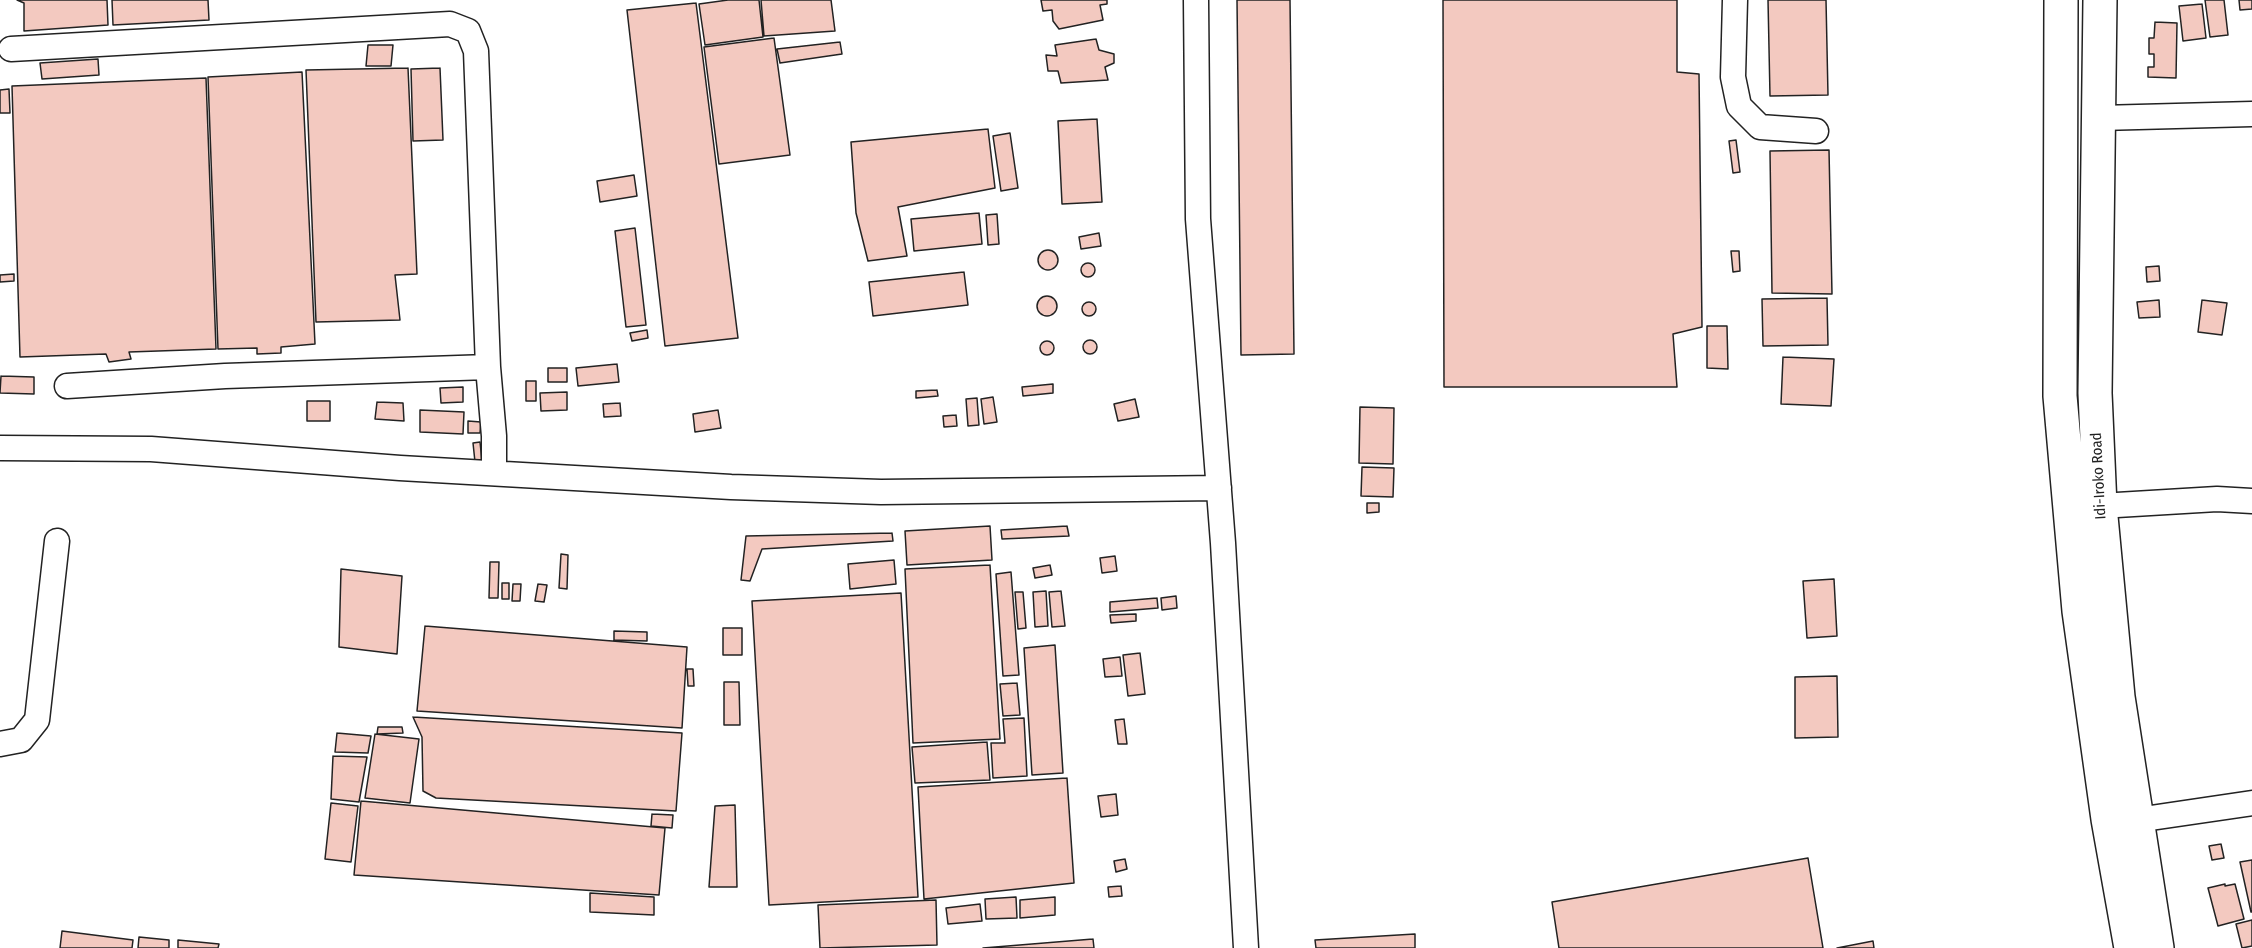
<!DOCTYPE html>
<style>
body{margin:0}
canvas{display:block;background:#fff}
</style>
<canvas width="2252" height="948"></canvas>
<script>
const context = document.querySelector('canvas').getContext('2d');
context.lineJoin = 'round';
function paint(path, color) {
  context.fillStyle = color;
  context.fill(path, 'evenodd');
}
function poly(rows) {
  const path = new Path2D();
  for (const r of rows) {
    if (r.length === 3) {
      path.moveTo(r[0] + r[2], r[1]);
      path.arc(r[0], r[1], r[2], 0, 2 * Math.PI);
      continue;
    }
    path.moveTo(r[0], r[1]);
    for (let i = 2; i < r.length; i += 2) path.lineTo(r[i], r[i + 1]);
  }
  return path;
}
function trace(path, color, width, dash) {
  context.strokeStyle = color;
  context.lineWidth = width;
  context.lineCap = dash ? 'butt' : 'round';
  context.setLineDash(dash || []);
  context.stroke(path);
}
function write(font, color, halo, rows, align = 'center') {
  context.font = font + ' "Fira Sans Condensed",sans-serif';
  context.lineWidth = 4.5;
  context.setLineDash([]);
  context.textBaseline = 'middle';
  context.strokeStyle = halo;
  context.fillStyle = color;
  for (const [text, x, y, turn = 0] of rows) {
    context.save();
    context.translate(x, y);
    context.rotate((+turn || 0) * Math.PI / 180);
    context.textAlign = isNaN(turn) ? turn : align;
    if (halo) context.strokeText(text, 0, 0);
    context.fillText(text, 0, 0);
    context.restore();
  }
}
const building = poly([
 [17,0,107,0,108,25,24,31,24,3,17,0],
 [112,0,208,0,209,20,113,25,112,0],
 [728,0,759,0,763,37,705,45,699,4,728,0],
 [761,0,831,0,835,31,764,36,761,0],
 [1041,0,1107,0,1107,4,1100,5,1103,20,1059,29,1053,21,1052,10,1043,11,1041,0],
 [1237,0,1290,0,1294,354,1241,355,1237,0],
 [1443,0,1677,0,1677,72,1699,74,1702,327,1673,334,1677,387,1444,387,1443,0],
 [1768,0,1826,0,1828,95,1770,96,1768,0],
 [2205,0,2224,0,2228,35,2210,37,2205,0],
 [2239,0,2252,0,2252,9,2240,10,2239,0],
 [696,3,738,338,665,346,627,10,696,3],
 [2202,4,2206,38,2183,41,2179,6,2202,4],
 [2155,22,2177,23,2176,78,2148,77,2148,67,2154,67,2154,54,2149,54,2149,38,2154,38,2155,22],
 [774,38,790,155,719,164,704,47,774,38],
 [1096,39,1099,50,1114,54,1114,63,1105,67,1108,80,1061,83,1058,71,1048,71,1046,55,1057,56,1055,45,1096,39],
 [840,42,842,54,780,63,777,49,840,42],
 [368,45,393,45,391,66,366,66,368,45],
 [98,59,99,75,42,79,40,63,98,59],
 [408,68,417,274,395,275,400,320,316,322,306,70,408,68],
 [440,68,443,140,413,141,411,69,440,68],
 [302,72,315,344,281,347,281,353,257,354,257,348,218,349,208,77,302,72],
 [206,78,216,349,129,352,131,359,109,362,106,354,20,357,12,86,206,78],
 [9,89,10,113,0,113,0,90,9,89],
 [1097,119,1102,202,1062,204,1058,121,1097,119],
 [988,129,995,188,898,207,907,256,868,261,856,213,851,142,988,129],
 [1010,133,1018,188,1001,191,993,136,1010,133],
 [1736,140,1740,172,1733,173,1729,141,1736,140],
 [1829,150,1832,294,1772,293,1770,151,1829,150],
 [634,175,637,196,600,202,597,181,634,175],
 [979,213,982,244,914,251,911,219,979,213],
 [997,214,999,244,988,245,986,215,997,214],
 [635,228,646,325,626,327,615,231,635,228],
 [1099,233,1101,246,1081,249,1079,237,1099,233],
 [1048,260,10],
 [1731,251,1739,251,1740,271,1733,272,1731,251],
 [1088,270,7],
 [2159,266,2160,281,2147,282,2146,267,2159,266],
 [964,272,968,305,873,316,869,282,964,272],
 [14,274,14,281,0,282,0,275,14,274],
 [1047,306,10],
 [1827,298,1828,345,1763,346,1762,299,1827,298],
 [2159,300,2160,317,2139,318,2137,302,2159,300],
 [2202,300,2227,303,2222,335,2198,332,2202,300],
 [1089,309,7],
 [1707,326,1727,326,1728,369,1707,368,1707,326],
 [647,330,648,338,632,341,630,333,647,330],
 [1090,347,7],
 [1047,348,7],
 [1783,357,1834,359,1831,406,1781,404,1783,357],
 [617,364,619,382,578,386,576,368,617,364],
 [548,368,567,368,567,382,548,382,548,368],
 [1,376,34,377,34,394,0,393,1,376],
 [526,381,536,381,536,401,526,401,526,381],
 [1053,384,1053,393,1023,396,1022,387,1053,384],
 [463,387,463,402,441,403,440,388,463,387],
 [937,390,938,396,916,398,916,391,937,390],
 [567,392,567,410,541,411,540,393,567,392],
 [993,397,997,422,984,424,981,399,993,397],
 [977,398,979,425,968,426,966,399,977,398],
 [1135,399,1139,417,1118,421,1114,404,1135,399],
 [307,401,330,401,330,421,307,421,307,401],
 [377,402,403,403,404,421,375,419,377,402],
 [620,403,621,416,604,417,603,404,620,403],
 [1360,407,1394,408,1393,464,1359,463,1360,407],
 [420,410,464,412,463,434,420,432,420,410],
 [718,410,721,428,695,432,693,414,718,410],
 [956,415,957,426,944,427,943,416,956,415],
 [468,421,481,422,480,433,468,433,468,421],
 [480,442,482,461,475,462,473,443,480,442],
 [1362,467,1394,468,1393,497,1361,496,1362,467],
 [1367,503,1379,503,1379,512,1367,513,1367,503],
 [990,526,992,560,907,565,905,531,990,526],
 [1067,526,1069,536,1002,539,1001,530,1067,526],
 [892,533,893,541,762,549,750,581,741,580,746,536,892,533],
 [561,554,568,555,567,589,559,588,561,554],
 [1115,556,1117,571,1102,573,1100,558,1115,556],
 [894,560,896,584,850,589,848,564,894,560],
 [490,562,499,562,498,598,489,598,490,562],
 [990,565,1000,739,913,743,905,569,990,565],
 [1050,565,1052,575,1035,578,1033,568,1050,565],
 [341,569,402,576,397,654,339,647,341,569],
 [1011,572,1019,675,1003,676,996,574,1011,572],
 [1834,579,1837,636,1807,638,1803,581,1834,579],
 [502,583,509,583,509,599,502,599,502,583],
 [513,584,521,584,520,601,512,601,513,584],
 [538,584,547,585,544,602,535,601,538,584],
 [1046,591,1048,626,1035,627,1033,592,1046,591],
 [1061,591,1065,626,1052,627,1049,592,1061,591],
 [1015,592,1023,592,1026,628,1018,629,1015,592],
 [901,593,918,897,769,905,752,601,901,593],
 [1176,596,1177,608,1162,610,1161,598,1176,596],
 [1157,598,1158,608,1110,612,1110,602,1157,598],
 [1136,614,1136,621,1111,623,1110,615,1136,614],
 [425,626,687,647,682,728,417,711,425,626],
 [723,628,742,628,742,655,723,655,723,628],
 [614,631,647,632,647,641,614,640,614,631],
 [1055,645,1063,773,1032,775,1024,648,1055,645],
 [1140,653,1145,694,1128,696,1123,655,1140,653],
 [1120,657,1122,676,1105,677,1103,659,1120,657],
 [687,669,693,669,694,686,688,686,687,669],
 [1837,676,1838,737,1795,738,1795,677,1837,676],
 [724,682,739,682,740,725,724,725,724,682],
 [1017,683,1020,715,1003,716,1000,684,1017,683],
 [413,717,682,733,676,811,436,798,423,791,422,737,413,717],
 [1024,718,1027,776,993,778,991,743,1005,743,1003,719,1024,718],
 [1124,719,1127,744,1118,744,1115,720,1124,719],
 [378,727,402,727,403,733,377,734,378,727],
 [337,733,371,736,368,753,335,752,337,733],
 [375,734,419,739,410,803,365,798,375,734],
 [987,742,990,780,915,783,912,747,987,742],
 [333,756,367,757,359,802,331,799,333,756],
 [1067,778,1074,883,924,899,918,787,1067,778],
 [1116,794,1118,815,1101,817,1098,796,1116,794],
 [361,801,665,828,659,895,354,875,361,801],
 [331,803,358,806,351,862,325,859,331,803],
 [735,805,737,887,709,887,715,806,735,805],
 [652,814,673,815,672,828,651,826,652,814],
 [2221,844,2224,858,2212,860,2209,846,2221,844],
 [1808,858,1823,948,1559,948,1552,902,1808,858],
 [1125,859,1127,869,1116,872,1114,861,1125,859],
 [2252,860,2252,912,2251,912,2240,862,2252,860],
 [2225,884,2225,886,2235,884,2244,919,2218,926,2208,888,2225,884],
 [1121,886,1122,896,1109,897,1108,887,1121,886],
 [590,893,654,897,654,915,590,912,590,893],
 [1016,897,1017,918,986,919,985,899,1016,897],
 [1055,897,1055,915,1020,918,1020,900,1055,897],
 [936,900,937,945,820,948,818,905,936,900],
 [980,904,982,921,948,924,946,908,980,904],
 [2252,920,2252,946,2242,948,2236,924,2252,920],
 [62,931,133,940,132,948,60,948,62,931],
 [1415,934,1415,948,1316,948,1315,940,1415,934],
 [139,937,169,940,169,948,138,948,139,937],
 [1093,939,1094,948,983,948,1093,939],
 [178,940,219,944,218,948,178,948,178,940],
 [1873,941,1874,948,1837,948,1873,941]
]);
const minor = poly([
 [1196,0,1198,219,1223,543,1246,948],
 [1735,0,1733,77,1739,106,1760,127,1816,131],
 [11,49,450,24,468,31,476,51,488,367,494,436,494,473],
 [2100,118,2252,114],
 [67,386,225,376,488,367],
 [0,448,151,449,400,468,731,487,881,492,1219,488],
 [2100,506,2217,499,2252,501],
 [0,744,21,740,37,720,57,541],
 [2137,820,2252,803]
]);
const highway = poly([
 [2061,0,2060,396,2079,611,2108,819,2131,948],
 [2100,0,2095,393,2100,506,2118,697,2157,948]
]);
const streetNames = [
 ["Idi-Iroko Road",2099,476,-93]
];
paint(building, '#f3c9c0');
trace(building, '#222', 1.5);
trace(minor, '#222', 27);
trace(highway, '#222', 36);
trace(minor, '#fff', 24);
trace(highway, '#fff', 33);
write('15px', '#222', '#fff', streetNames);
</script>
